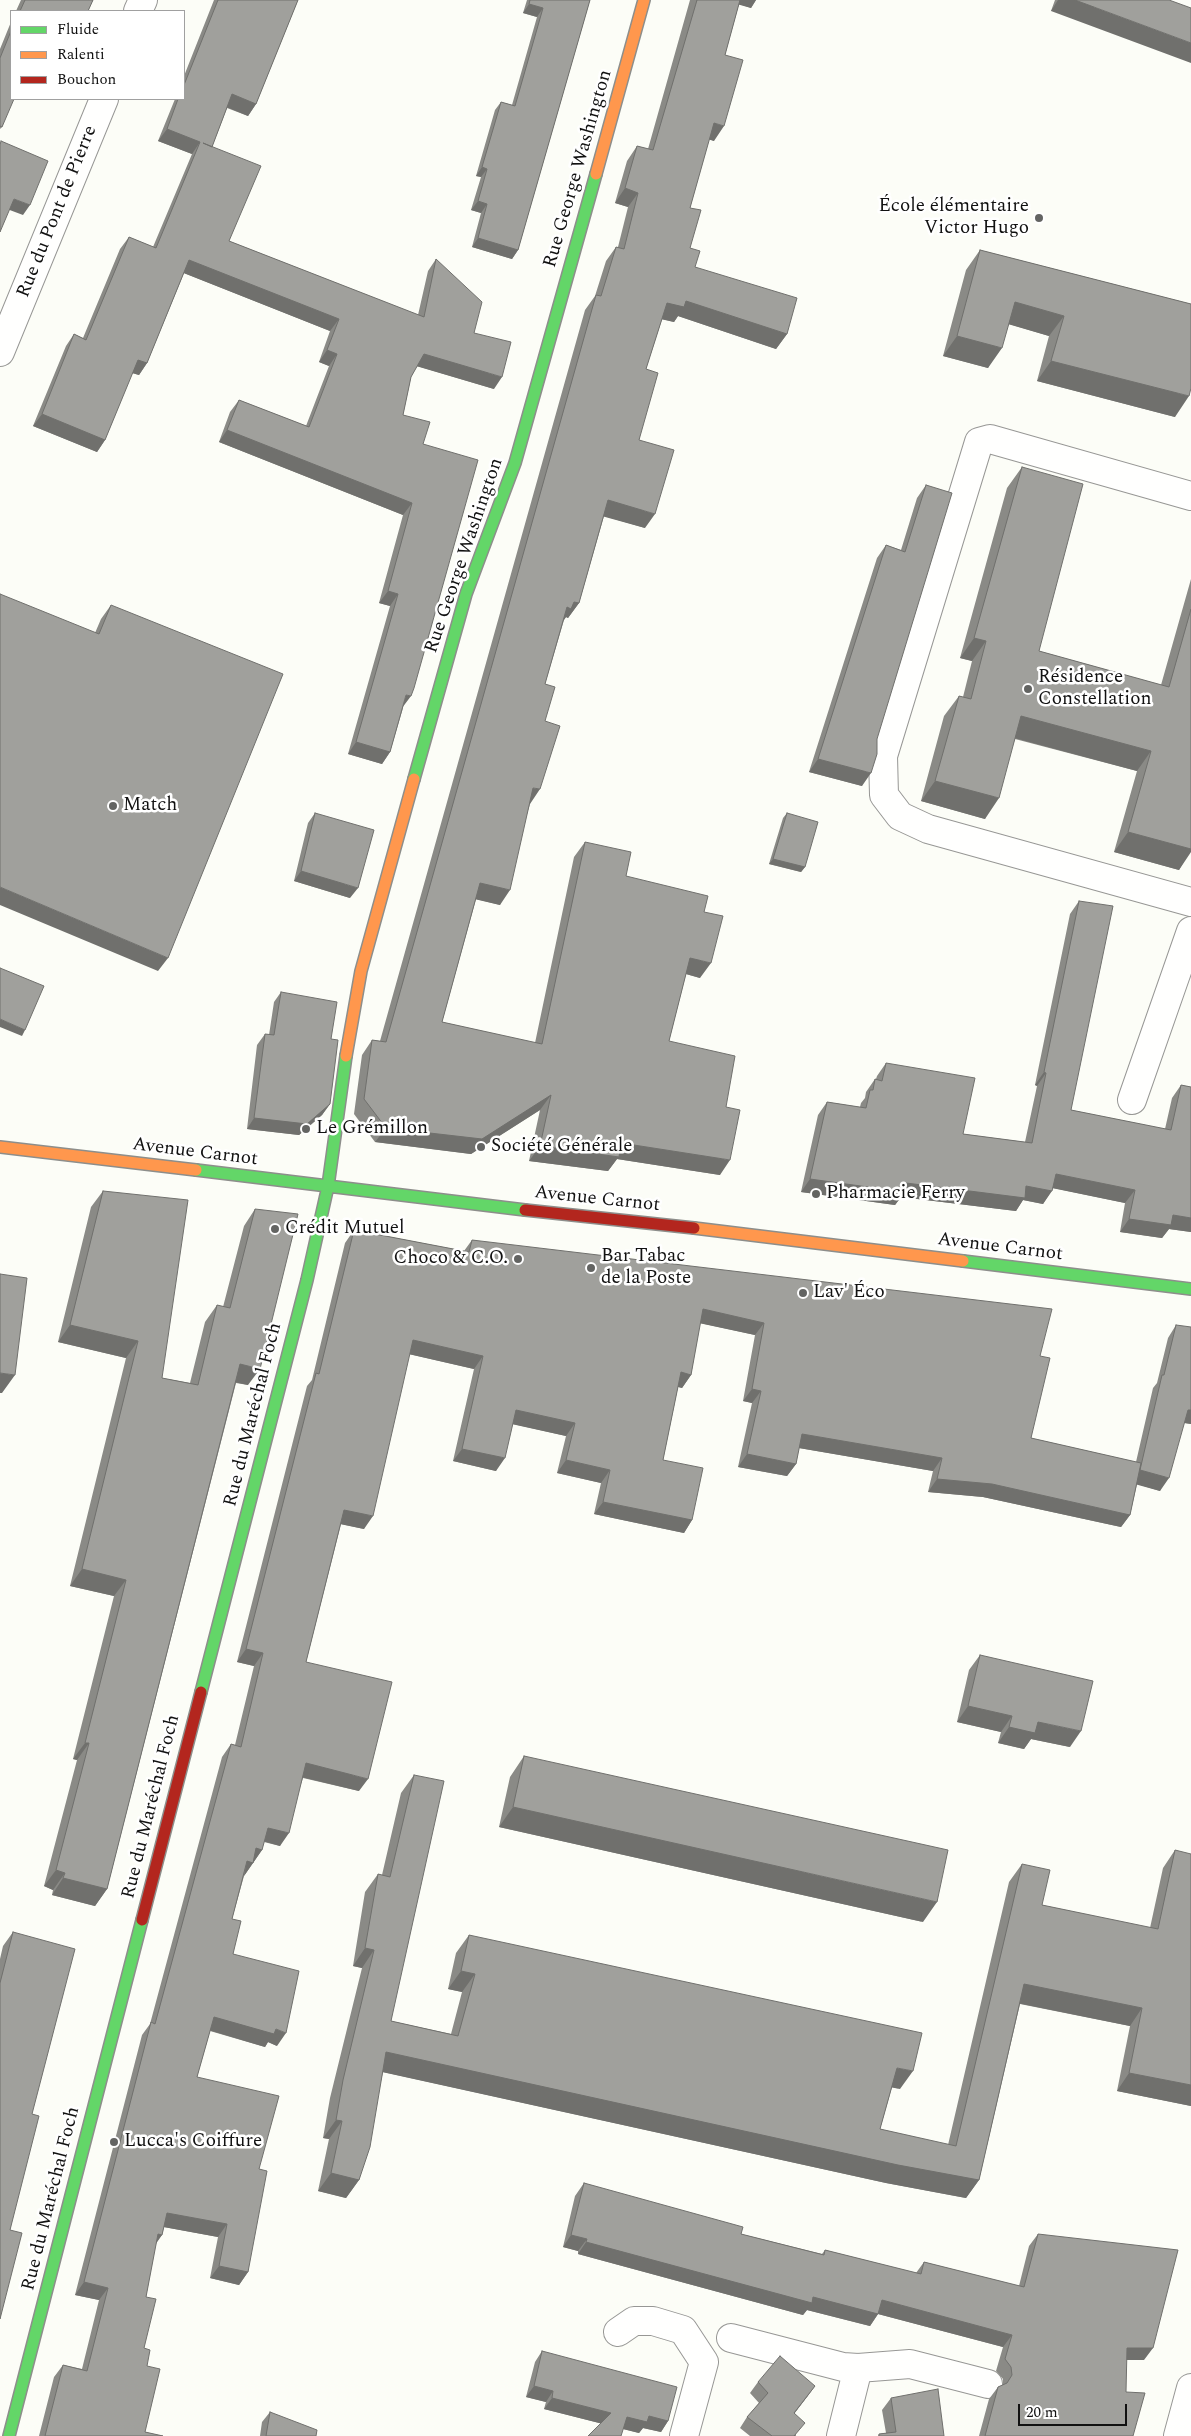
<!DOCTYPE html>
<meta charset="utf-8">
<style>
body{margin:0}
#map{position:relative;width:1191px;height:2436px;overflow:hidden;background:#fcfdf7;font-family:Spectral,serif}
canvas{display:block}
.legend{position:absolute;left:10px;top:10px;width:175px;height:90px;box-sizing:border-box;background:#fff;border:1px solid #a0a0a0;margin:0;padding:6px 9px;list-style:none;font-size:15px;color:#111}
.legend li{display:flex;align-items:center;gap:10px;height:25px}
.legend b{width:25px;border:1px solid #a0a0a0}
.scale{position:absolute;left:1018px;top:2404px;width:109px;height:22px;box-sizing:border-box;border:2px solid #111;border-top:0;padding-left:6px;font-size:15px;line-height:18px;white-space:nowrap;color:#111;-webkit-text-stroke:4px #fff;paint-order:stroke}
</style>
<div id="map">
<canvas width="1191" height="2436"></canvas>
<ul class="legend">
<li><b style="height:6px;background:#63d668"></b>Fluide</li>
<li><b style="height:6px;background:#ff974d"></b>Ralenti</li>
<li><b style="height:6px;background:#b3261e"></b>Bouchon</li>
</ul>
<div class="scale">20 m</div>
</div>
<script>
const context = document.querySelector('canvas').getContext('2d');
context.lineJoin = 'round';
function poly(rows) {
  const path = new Path2D();
  for (const r of rows) {
    path.moveTo(r[0], r[1]);
    for (let i = 2; i < r.length; i += 2) path.lineTo(r[i], r[i + 1]);
  }
  return path;
}
function trace(path, color, width, dash) {
  context.strokeStyle = color;
  context.lineWidth = width;
  context.lineCap = dash ? 'butt' : 'round';
  context.setLineDash(dash || []);
  context.stroke(path);
}
function paint(path, color) {
  context.fillStyle = color;
  context.fill(path, 'evenodd');
}
function write(font, color, halo, rows, align = 'center') {
  context.font = font + ' Spectral,serif';
  context.lineWidth = 5;
  context.setLineDash([]);
  context.textBaseline = 'middle';
  context.strokeStyle = halo;
  context.fillStyle = color;
  for (const [text, x, y, turn = 0] of rows) {
    context.save();
    context.translate(x, y);
    context.rotate((+turn || 0) * Math.PI / 180);
    context.textAlign = isNaN(turn) ? turn : align;
    if (halo) context.strokeText(text, 0, 0);
    context.fillText(text, 0, 0);
    context.restore();
  }
}
const street = poly([
 [138,11,143,0],
 [0,352,104,99],
 [1191,496,990,439,979,442,883,756,884,795,900,816,928,829,1191,902],
 [1132,1100,1191,931],
 [618,2332,634,2321,653,2321,683,2330,704,2362,684,2436],
 [731,2338,843,2367,858,2368,910,2364,988,2384],
 [841,2436,858,2368],
 [1178,2436,1191,2388]
]);
const fast = poly([
 [414,779,466,594,515,463,596,174],
 [196,1170,525,1210],
 [963,1261,1191,1289],
 [201,1692,307,1280,328,1186,346,1056],
 [9,2436,142,1920]
]);
const slow = poly([
 [596,174,644,0],
 [346,1056,361,971,414,779],
 [0,1147,196,1170],
 [694,1228,963,1261]
]);
const jam = poly([
 [525,1210,694,1228],
 [142,1920,201,1692]
]);
const wall = poly([
 [21,0,93,0,88,11,16,11],
 [214,0,298,0,256,104,248,116,227,108,212,147,229,241,418,315,428,271,436,259,474,333,494,389,417,366,411,377,403,415,423,444,403,708,390,752,382,764,348,754,390,606,379,603,403,515,219,442,230,412,239,400,306,426,329,366,319,362,330,331,184,273,147,363,139,375,132,373,105,440,97,452,33,426,66,346,74,334,83,338,120,249,129,237,153,247,192,154,158,141,175,99,184,99,184,76],
 [527,0,590,0,518,250,512,259,472,247,481,213,471,210,481,177,476,176,495,110,501,102,512,105,537,17,523,13],
 [690,0,756,0,751,8,739,4,725,55,714,141,709,139,690,208,690,248,695,267,787,334,776,349,678,316,674,322,662,319,646,369,639,440,645,528,604,516,579,603,568,618,566,617,564,620,545,684,545,721,530,804,500,905,476,899,442,1022,535,1043,574,857,585,842,626,876,704,912,700,978,686,974,669,1041,726,1107,720,1175,617,1159,608,1171,529,1161,540,1110,471,1154,375,1142,354,1114,362,1055,372,1040,380,1041,585,310,595,296,606,261,616,247,618,247,628,207,615,203,627,161,637,146,648,149],
 [1055,0,1169,0,1051,11],
 [11,22,11,99,2,127,0,129,0,49],
 [980,250,1191,304,1175,417,1037,381,1049,336,1009,324,988,368,943,356,966,270],
 [1022,467,1039,651,1161,685,1191,579,1191,849,1179,870,1114,852,1137,771,1015,739,985,819,921,801,944,716,959,696,963,697,972,661,960,658,1007,488],
 [926,485,862,786,809,772,877,558,886,545,901,550,917,498],
 [111,605,158,971,95,633,101,619],
 [315,813,350,898,294,881,308,823],
 [787,813,805,867,801,872,769,864,783,818],
 [1079,901,1071,1110,1165,1129,1172,1098,1181,1085,1191,1087,1191,1232,1169,1229,1162,1238,1120,1232,1125,1203,1053,1188,1043,1204,1023,1200,1016,1211,901,1197,895,1205,801,1192,818,1115,827,1102,860,1107,861,1103,865,1098,866,1092,875,1079,876,1079,877,1076,886,1063,963,1134,1025,1142,1037,1086,1035,1085,1070,914],
 [281,992,331,1039,330,1104,322,1115,299,1135,247,1129,257,1045,265,1034,269,1035,274,1002],
 [103,1191,162,1378,190,1383,205,1322,217,1305,223,1307,244,1226,255,1209,248,1385,236,1383,107,1889,95,1906,52,1895,53,1890,44,1886,77,1760,73,1759,114,1596,70,1586,126,1358,58,1342,91,1207],
 [354,1230,464,1251,472,1240,1040,1356,1031,1438,1136,1462,1153,1388,1157,1383,1168,1338,1176,1325,1191,1424,1184,1423,1160,1491,1137,1484,1130,1515,1121,1527,983,1497,928,1492,933,1471,799,1448,796,1464,787,1476,738,1467,752,1403,743,1401,755,1335,700,1323,691,1375,682,1388,678,1387,663,1460,692,1520,684,1533,594,1514,601,1483,557,1473,566,1436,513,1424,496,1471,453,1461,474,1369,409,1354,364,1529,341,1524,306,1662,359,1791,303,1778,280,1846,264,1842,262,1850,244,1876,232,1919,233,1954,277,2046,268,2042,265,2047,210,2031,197,2077,259,2169,248,2272,239,2285,210,2278,218,2237,164,2227,162,2235,156,2242,146,2297,144,2348,147,2366,145,2432,163,2436,39,2436,54,2377,63,2365,82,2369,99,2300,75,2295,142,2035,150,2024,222,1757,231,1744,235,1745,254,1666,237,1662,307,1386,312,1380,345,1243],
 [980,1655,1070,1747,1031,1739,1024,1749,998,1743,1001,1732,957,1722,969,1670],
 [524,1756,923,1922,499,1827,510,1777],
 [414,1775,391,2021,451,2034,462,1992,448,1989,456,1953,469,1935,900,2089,892,2087,880,2129,948,2145,1009,1882,1022,1864,1042,1905,1150,1928,1163,1868,1175,1850,1191,2106,1117,2091,1130,2026,1020,2004,979,2180,966,2198,886,2183,383,2072,359,2180,346,2198,318,2191,329,2139,323,2138,330,2098,362,1968,353,1966,365,1892,378,1874,382,1875,401,1793],
 [13,1932,32,2114,10,2230,0,2319,0,1959,3,1946],
 [584,2183,741,2234,822,2254,825,2250,916,2273,924,2262,1019,2286,1029,2246,1038,2234,1144,2360,1126,2360,1126,2392,1133,2436,979,2436,989,2399,998,2387,1003,2385,1003,2379,996,2371,1003,2347,878,2314,870,2326,807,2310,803,2315,578,2254,578,2251,563,2247,575,2196],
 [542,2351,668,2421,661,2432,643,2428,639,2433,544,2409,546,2402,526,2397,535,2362],
 [758,2382,815,2386,794,2414,796,2436,750,2436,740,2428,747,2417,759,2403,750,2393],
 [891,2398,944,2436,878,2436,879,2434,886,2433,882,2410],
 [270,2412,316,2436,260,2436,262,2422]
]);
const shadedWall = poly([
 [735,0,756,0,751,8,733,3],
 [1058,0,1075,0,1191,43,1191,63,1051,11],
 [529,4,543,8,537,17,523,13],
 [232,94,256,104,248,116,224,106],
 [714,123,724,126,714,141,704,138],
 [167,129,200,142,192,154,158,141],
 [482,167,487,169,481,177,476,176],
 [625,188,638,193,628,207,615,203],
 [14,199,30,205,23,215,7,209],
 [478,201,487,204,481,213,471,210],
 [478,238,518,250,512,259,472,247],
 [189,260,339,319,330,331,181,272],
 [686,301,787,334,776,349,678,316,674,322,656,318,667,303],
 [1015,302,1064,316,1049,336,1001,322],
 [957,336,1002,348,988,368,943,356],
 [327,350,337,354,329,366,319,362],
 [424,354,502,377,494,389,416,366],
 [138,360,147,363,139,375,129,372],
 [1051,361,1189,396,1175,417,1037,381],
 [42,414,105,440,97,452,33,426],
 [227,430,412,503,403,515,219,442],
 [608,500,655,514,645,528,598,515],
 [388,591,398,594,390,606,379,603],
 [574,602,579,603,568,618,566,617,561,624,567,607],
 [974,638,986,641,972,661,960,658],
 [406,695,411,696,402,708],
 [1021,716,1151,751,1137,771,1007,736],
 [356,742,390,752,382,764,348,754],
 [818,759,871,773,862,786,809,772],
 [935,781,999,798,985,819,921,801],
 [533,788,540,789,530,804,523,803],
 [1128,832,1191,849,1191,852,1179,870,1114,852],
 [773,859,805,867,801,872,769,864],
 [301,871,358,888,350,898,294,881],
 [480,883,510,890,500,905,470,898],
 [0,887,168,958,158,971,0,905],
 [690,958,711,963,700,978,679,972],
 [0,1019,25,1030,22,1036,0,1027],
 [1044,1072,1046,1073,1037,1086,1035,1085],
 [551,1095,540,1110,471,1154,375,1142,386,1128],
 [330,1104,322,1115,299,1135,247,1129,254,1118],
 [621,1143,730,1160,720,1175,617,1159,608,1171,529,1161,540,1146],
 [1056,1174,1135,1190,1125,1203,1047,1187],
 [810,1179,906,1183,1026,1186,1052,1191,1043,1204,1023,1200,1016,1211,901,1197,895,1205,801,1192],
 [1173,1215,1191,1218,1191,1232,1169,1229,1162,1238,1120,1232,1129,1219],
 [703,1309,764,1323,755,1335,694,1322],
 [70,1325,138,1341,126,1358,58,1342],
 [413,1340,483,1356,474,1369,404,1353],
 [240,1364,260,1369,248,1385,229,1381],
 [681,1372,691,1375,682,1388,672,1385],
 [0,1373,15,1375,2,1393,0,1393],
 [752,1389,761,1391,752,1403,743,1401],
 [516,1410,575,1423,566,1436,507,1423],
 [1188,1410,1191,1410,1191,1424,1179,1422],
 [802,1434,942,1458,933,1471,793,1447],
 [462,1449,505,1458,496,1471,453,1461],
 [747,1454,796,1464,787,1476,738,1467],
 [566,1460,610,1470,601,1483,557,1473],
 [1140,1470,1169,1478,1160,1491,1131,1483],
 [937,1479,992,1484,1130,1515,1121,1527,983,1497,928,1492],
 [603,1502,692,1520,684,1533,594,1514],
 [344,1510,373,1516,364,1529,335,1523],
 [82,1569,126,1580,114,1596,70,1586],
 [246,1649,263,1653,254,1666,237,1662],
 [968,1706,1012,1716,1001,1732,957,1722],
 [1038,1722,1081,1731,1070,1747,1031,1739,1024,1749,998,1743,1009,1727],
 [85,1743,89,1743,77,1760,73,1759],
 [306,1763,368,1779,359,1791,297,1776],
 [513,1807,937,1902,923,1922,499,1827],
 [268,1828,289,1833,280,1846,259,1840],
 [256,1848,262,1850,253,1863,247,1861],
 [247,1861,253,1863,244,1876],
 [56,1870,65,1873,53,1890,44,1886],
 [63,1878,107,1889,95,1906,52,1895],
 [365,1948,374,1950,362,1968,353,1966],
 [461,1971,475,1974,462,1992,448,1989],
 [1024,1984,1142,2008,1130,2026,1012,2002],
 [214,2017,276,2029,286,2033,277,2046,268,2042,265,2047,205,2029],
 [386,2052,979,2180,966,2198,886,2183,373,2070],
 [897,2068,913,2071,900,2089,884,2086],
 [1129,2073,1191,2085,1191,2106,1117,2091],
 [336,2120,342,2121,329,2139,323,2138],
 [331,2173,359,2180,346,2198,318,2191],
 [167,2213,227,2224,218,2237,158,2226],
 [158,2234,162,2235,153,2248],
 [571,2235,587,2239,578,2251,563,2247],
 [586,2242,813,2297,882,2300,1012,2335,1003,2347,878,2314,870,2326,807,2310,803,2315,578,2254],
 [219,2266,248,2272,239,2285,210,2278],
 [84,2282,108,2288,99,2300,75,2295],
 [1127,2348,1153,2348,1144,2360,1118,2360],
 [534,2386,553,2391,546,2402,526,2397],
 [815,2386,807,2397,786,2424,794,2413],
 [552,2398,611,2413,603,2424,544,2409],
 [649,2416,668,2421,661,2432,643,2428,639,2433,619,2428,627,2417]
]);
const building = poly([
 [25,0,93,0,88,11,20,11,25,0],
 [218,0,298,0,256,104,232,94,212,147,203,143,261,166,229,241,424,317,436,259,482,302,474,333,511,342,502,377,424,354,411,377,403,415,430,422,423,444,478,460,414,688,411,696,406,695,390,752,356,742,398,594,388,591,412,503,227,430,239,400,309,427,337,354,327,350,339,319,189,260,147,363,138,360,105,440,42,414,74,334,86,340,129,237,156,248,200,142,167,129,178,99,184,99,184,85,218,0],
 [530,0,590,0,518,250,478,238,487,204,478,201,487,169,482,167,501,102,515,106,543,8,529,4,530,0],
 [697,0,740,0,725,55,743,60,724,126,714,123,690,208,701,210,690,248,700,251,695,267,797,298,787,334,686,301,684,307,667,303,646,369,658,373,639,440,674,450,655,514,608,500,579,603,574,602,571,609,567,607,545,684,555,687,545,721,560,726,540,789,533,788,510,890,480,883,442,1022,542,1044,585,842,631,852,626,876,708,896,704,912,723,916,711,963,690,958,669,1041,735,1056,726,1107,740,1110,730,1160,621,1143,619,1157,540,1146,551,1095,482,1139,386,1128,364,1099,372,1040,386,1042,596,295,601,296,616,247,624,249,638,193,625,188,637,146,653,150,697,0],
 [1075,0,1169,0,1191,8,1191,43,1075,0],
 [11,31,11,99,14,99,2,127,0,126,0,58,11,31],
 [1,141,48,161,30,205,14,199,0,232,0,145,1,141],
 [980,250,1191,304,1191,388,1189,396,1051,361,1064,316,1015,302,1002,348,957,336,980,250],
 [1022,467,1083,484,1039,651,1169,687,1191,609,1191,849,1128,832,1151,751,1021,716,999,798,935,781,959,696,971,699,986,641,974,638,1022,467],
 [926,485,952,493,877,739,877,754,871,773,818,759,886,545,905,552,926,485],
 [0,594,99,634,111,605,283,674,168,958,0,887,0,594],
 [315,813,374,830,358,888,301,871,315,813],
 [787,813,818,822,805,867,773,859,787,813],
 [1079,901,1113,906,1071,1110,1171,1130,1181,1085,1191,1087,1191,1218,1173,1215,1171,1225,1129,1219,1135,1190,1056,1174,1052,1191,1026,1186,1025,1198,906,1183,904,1192,810,1179,827,1102,866,1108,870,1090,873,1090,875,1079,882,1081,886,1063,975,1078,963,1134,1032,1143,1046,1073,1044,1072,1079,901],
 [0,968,44,986,25,1030,0,1019,0,968],
 [281,992,337,1002,331,1039,338,1040,330,1104,307,1124,254,1118,265,1034,274,1035,281,992],
 [103,1191,188,1200,162,1378,198,1385,217,1305,230,1308,255,1209,298,1214,260,1369,240,1364,107,1889,63,1878,65,1873,56,1870,89,1743,85,1743,126,1580,82,1569,138,1341,70,1325,103,1191],
 [354,1230,469,1252,472,1240,1052,1309,1040,1356,1050,1358,1031,1438,1141,1463,1130,1515,992,1484,937,1479,942,1458,802,1434,796,1464,747,1454,761,1391,752,1389,764,1323,703,1309,691,1375,681,1372,663,1460,703,1468,692,1520,603,1502,610,1470,566,1460,575,1423,516,1410,505,1458,462,1449,483,1356,413,1340,373,1516,344,1510,306,1662,392,1682,368,1779,306,1763,289,1833,268,1828,262,1850,256,1848,253,1863,247,1861,232,1919,241,1921,233,1954,299,1971,286,2033,276,2029,274,2034,214,2017,197,2077,279,2096,259,2169,267,2171,248,2272,219,2266,227,2224,167,2213,162,2235,158,2234,146,2297,156,2299,144,2348,150,2350,147,2366,160,2369,145,2432,163,2436,45,2436,63,2365,87,2371,108,2288,84,2282,151,2022,155,2024,231,1744,241,1747,263,1653,246,1649,316,1373,319,1374,354,1230],
 [0,1274,27,1278,15,1375,0,1373,0,1274],
 [1176,1325,1191,1327,1191,1410,1188,1410,1169,1478,1140,1470,1162,1375,1164,1375,1176,1325],
 [980,1655,1093,1681,1081,1731,1038,1722,1035,1733,1009,1727,1012,1716,968,1706,980,1655],
 [524,1756,948,1850,937,1902,513,1807,524,1756],
 [414,1775,444,1781,391,2021,458,2036,475,1974,461,1971,469,1935,922,2033,913,2071,897,2068,880,2129,956,2146,1022,1864,1050,1870,1042,1905,1158,1929,1175,1850,1191,1854,1191,2085,1129,2073,1142,2008,1024,1984,979,2180,898,2165,386,2052,370,2147,359,2180,331,2173,342,2121,336,2120,343,2080,374,1950,365,1948,378,1874,390,1877,414,1775],
 [13,1932,75,1949,32,2114,39,2116,10,2230,22,2233,0,2319,0,1983,13,1932],
 [584,2183,743,2227,741,2234,824,2255,825,2250,921,2274,924,2262,1024,2287,1038,2234,1178,2250,1153,2348,1127,2348,1126,2392,1145,2393,1133,2436,985,2436,998,2387,1007,2383,1012,2375,1011,2367,1005,2359,1012,2335,882,2300,878,2314,813,2297,812,2303,586,2242,587,2239,571,2235,584,2183],
 [542,2351,677,2387,668,2421,649,2416,647,2422,627,2417,621,2436,588,2436,611,2413,552,2398,553,2391,534,2386,542,2351],
 [780,2356,815,2386,794,2413,805,2423,794,2436,772,2436,747,2417,768,2393,758,2382,780,2356],
 [938,2389,944,2436,879,2436,879,2434,896,2432,891,2398,938,2389],
 [270,2412,317,2430,316,2436,266,2436,270,2412]
]);
const markers = [
 [1039,218,5,"#636462"],
 [1028,689,5,"#636462"],
 [113,806,5,"#636462"],
 [306,1129,5,"#636462"],
 [481,1147,5,"#636462"],
 [816,1194,5,"#636462"],
 [275,1229,5,"#636462"],
 [518,1259,5,"#636462"],
 [591,1268,5,"#636462"],
 [803,1293,5,"#636462"],
 [114,2142,5,"#636462"]
];
const streetNames = [
 ["Rue George Washington",579,169,-74],
 ["Rue du Pont de Pierre",58,212,-68],
 ["Rue George Washington",465,556,-71],
 ["Avenue Carnot",195,1153,7],
 ["Avenue Carnot",597,1200,6],
 ["Avenue Carnot",1000,1248,7],
 ["Rue du Maréchal Foch",254,1415,-76],
 ["Rue du Maréchal Foch",152,1807,-76],
 ["Rue du Maréchal Foch",52,2199,-76]
];
const poiNames = [
 ["École élémentaire",1029,207,"right"],
 ["Victor Hugo",1029,229,"right"],
 ["Résidence",1038,678],
 ["Constellation",1038,700],
 ["Match",123,806],
 ["Le Grémillon",316,1129],
 ["Société Générale",491,1147],
 ["Pharmacie Ferry",826,1194],
 ["Crédit Mutuel",285,1229],
 ["Bar Tabac",601,1257],
 ["de la Poste",601,1279],
 ["Choco & C.O.",508,1259,"right"],
 ["Lav' Éco",813,1293],
 ["Lucca's Coiffure",124,2142]
];
trace(street, '#979795', 30);
trace(fast, '#8d8e8b', 14);
trace(slow, '#8d8e8b', 14);
trace(jam, '#8d8e8b', 14);
trace(street, '#fffffe', 28);
trace(fast, '#63d668', 11);
trace(slow, '#ff974d', 11);
trace(jam, '#b3261e', 11);
paint(wall, '#8a8a86');
paint(shadedWall, '#70706d');
paint(building, '#a0a09c');
trace(building, '#70706d', 1);
for (const [x, y, r, color] of markers) {
  const dot = new Path2D();
  dot.arc(x, y, r, 0, 2 * Math.PI);
  context.fillStyle = color;
  context.fill(dot);
  trace(dot, '#fff', 2);
}
write('19px', '#111', '#fff', streetNames);
write('19px', '#111', '#fff', poiNames, 'left');
</script>
